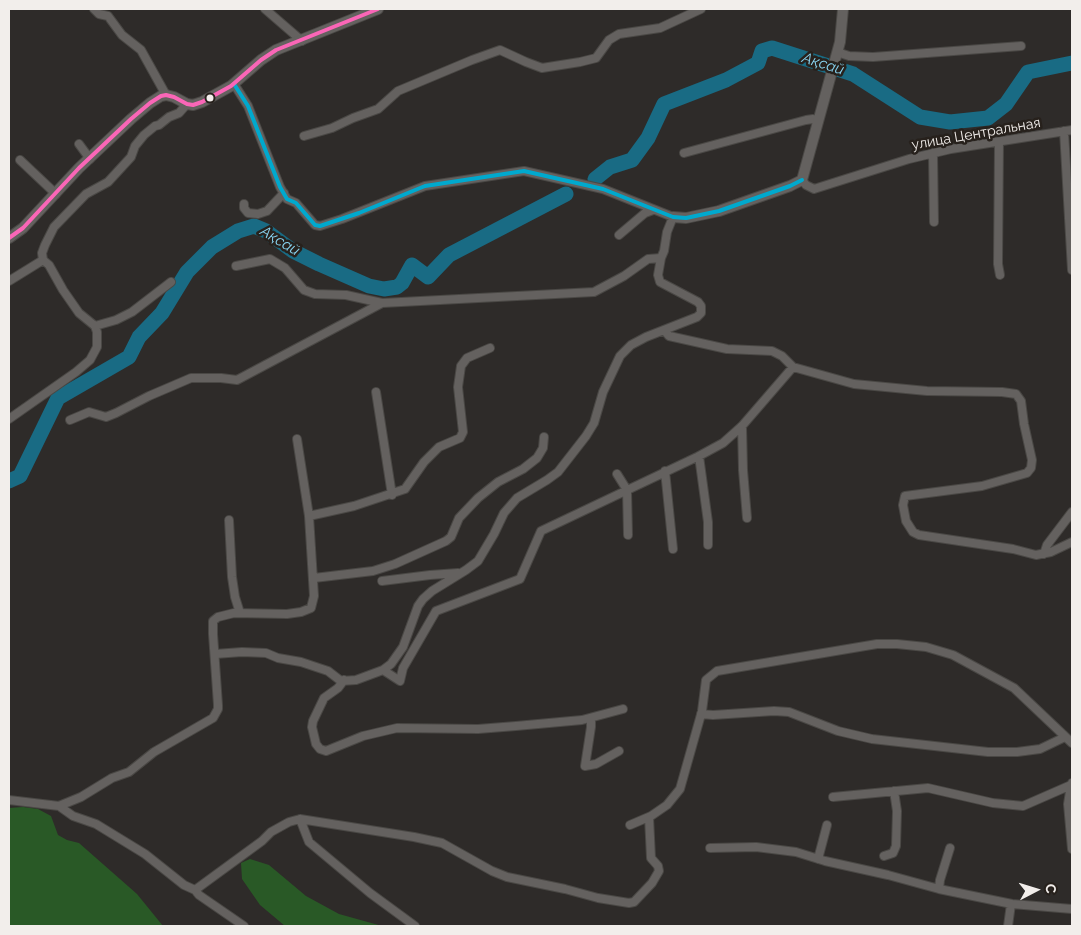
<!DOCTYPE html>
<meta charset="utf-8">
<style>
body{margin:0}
#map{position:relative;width:1081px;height:935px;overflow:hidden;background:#2e2b29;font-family:Raleway,sans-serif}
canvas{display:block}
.frame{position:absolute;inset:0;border:10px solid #f2eeeb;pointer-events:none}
.north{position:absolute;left:1011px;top:865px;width:50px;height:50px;-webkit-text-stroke:4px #27211c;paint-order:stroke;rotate:85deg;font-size:14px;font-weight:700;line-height:20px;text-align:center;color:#f2eeeb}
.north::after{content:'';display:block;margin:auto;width:18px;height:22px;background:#f2eeeb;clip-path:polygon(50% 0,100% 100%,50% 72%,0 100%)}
</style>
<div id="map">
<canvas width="1081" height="935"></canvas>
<div class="frame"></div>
<div class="north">С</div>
</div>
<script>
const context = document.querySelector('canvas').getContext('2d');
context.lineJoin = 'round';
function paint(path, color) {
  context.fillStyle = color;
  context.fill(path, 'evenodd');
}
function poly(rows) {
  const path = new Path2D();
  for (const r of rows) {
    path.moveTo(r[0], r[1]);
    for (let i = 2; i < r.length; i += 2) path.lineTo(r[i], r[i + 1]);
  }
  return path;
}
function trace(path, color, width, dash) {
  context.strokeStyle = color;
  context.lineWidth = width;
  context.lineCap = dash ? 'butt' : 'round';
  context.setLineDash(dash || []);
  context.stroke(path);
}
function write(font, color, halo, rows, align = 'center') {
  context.font = font + ' Raleway,sans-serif';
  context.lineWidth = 5;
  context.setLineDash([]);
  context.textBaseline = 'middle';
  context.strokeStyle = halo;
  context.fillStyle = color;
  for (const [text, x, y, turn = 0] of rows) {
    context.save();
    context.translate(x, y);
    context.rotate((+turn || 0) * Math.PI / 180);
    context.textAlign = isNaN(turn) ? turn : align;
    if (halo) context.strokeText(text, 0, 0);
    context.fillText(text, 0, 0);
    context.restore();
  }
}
const green = poly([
 [23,807,38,809,51,816,58,835,67,840,79,843,137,894,163,926,9,926,9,808],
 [250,859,269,865,306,896,339,914,382,926,285,926,260,905,242,879,241,863]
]);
const river = poly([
 [595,179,610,167,632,160,648,138,664,104,726,80,758,63,762,51,772,48,853,74,920,117,950,122,988,118,1006,104,1028,72,1072,63],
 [9,481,20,476,58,398,129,357,139,337,162,313,187,272,212,247,238,231,254,226,266,231,293,251,319,264,369,286,384,289,397,287,402,283,412,265,428,277,449,255,566,194]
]);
const street = poly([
 [94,9,99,14,108,16,122,35,141,50,166,95],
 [265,9,302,41],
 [837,52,849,56,873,57,1021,46],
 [1064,131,1072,270],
 [304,136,332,128,353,118,378,109,398,91,472,60,500,50,526,62,542,68,580,62,596,58,609,40,619,34,660,28,701,9],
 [999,142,998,264,1000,275],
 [79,144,90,159],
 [684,153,806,120,813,119,819,121],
 [933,153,934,222],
 [20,160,56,194],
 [802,180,806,185,814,189,909,159,951,149,1072,130],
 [244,204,244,208,248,213,258,214,267,211,284,193],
 [619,235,645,213,653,210],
 [236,266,270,259,285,268,304,290,315,294,346,295,382,303],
 [9,281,43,260],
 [95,326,116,320,132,312,171,282],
 [664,330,669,336,727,349,772,351,782,356,793,367,854,384,927,391,1002,392,1016,394,1021,401,1024,424,1032,460,1031,468,1027,473,982,486,905,496,903,505,906,521,913,532,919,535,1013,549,1036,555,1051,552,1072,542],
 [376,392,392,495],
 [9,419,76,372,90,360,97,347,97,332,95,326,79,313,63,290,49,265,43,260,42,253,45,245,54,227,86,194,108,182,131,157,135,146,144,135,155,126,159,125,169,117,179,113,187,104],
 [70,420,89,412,106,417,116,413,149,396,191,378,221,378,237,380,382,303,594,292,624,276,648,259,661,258],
 [742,426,743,470,747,518],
 [699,456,708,522,708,545],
 [665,471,673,549],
 [617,474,627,490,628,535],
 [309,516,354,506,405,489,424,462,439,447,460,438,463,432,458,387,461,366,467,358,490,348],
 [229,520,232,577,235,597,240,613],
 [1044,554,1047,545,1072,512],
 [314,578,373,571,395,564,446,541,451,537,459,518,478,498,498,482,523,469,537,458,543,448,544,437],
 [382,581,430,575,458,573],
 [215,654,242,652,266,653,278,658,301,662,328,671,341,681,356,680,383,670,391,664,403,647,418,606,423,599,432,591,466,570,478,561,494,534,504,513,517,498,547,480,558,472,586,436,594,423,603,392,620,356,631,345,646,337,697,317,701,313,701,306,698,302,660,282,658,275,661,258,664,251,667,232,673,217,603,189,524,171,425,186,342,219,320,226,315,225,296,203,287,199,280,187,248,106,234,84],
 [383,670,400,681,403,668,436,611,520,579,541,531,699,456,723,443,742,426,793,367],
 [344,680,338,688,324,698,313,721,312,727,316,744,320,749,326,751,363,736,397,728,478,729,516,726,582,720,623,709],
 [701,714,713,715,774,711,789,712,838,731,872,739,988,752,1017,752,1040,749,1065,737],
 [591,718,591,727,585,766,596,764,619,751],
 [1072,783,1071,785,1068,804,1072,849],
 [833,797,928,788,993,803,1023,806,1071,785],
 [9,800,59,806,73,816,96,824,145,854,184,885,195,890,262,841,271,832,289,822,300,819,414,837,442,843,492,871,507,877,565,889,598,898,629,903,634,902,652,883,659,871,658,866,651,858,649,817],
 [59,806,81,797,112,778,129,772,154,752,213,718,218,709,218,705,213,634,213,621,218,617,234,613,287,614,301,612,311,608,314,596,309,516,297,439],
 [300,819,309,842,370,893,415,926],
 [630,825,651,816,667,805,680,789,702,711,706,680,717,671,877,644,897,644,926,647,953,655,1014,688,1072,743],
 [710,848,756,847,796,852,825,861,888,875,939,889,1012,904,1072,909],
 [884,856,893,853,896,846,897,811,894,791],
 [818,859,827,825],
 [939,889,940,880,950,848],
 [195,890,199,895,244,926],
 [1008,926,1011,904]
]);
const secondary = poly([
 [673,217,686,218,719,211,790,186,802,180,840,42,843,9],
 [9,238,23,228,79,168,131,119,150,103,161,96,166,95,174,97,187,104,193,105,202,102,231,86,261,60,276,50,378,9]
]);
const bus1 = poly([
 [234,84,248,106,280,187,287,199,296,203,315,225,320,226,359,213,425,186,524,171,603,189,673,217,686,218,719,211,790,186,802,180]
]);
const bus2 = poly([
 [9,238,23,228,79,168,131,119,150,103,161,96,166,95,174,97,187,104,193,105,202,102,231,86,261,60,276,50,378,9]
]);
const markers = [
 [210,98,4.5,"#f2eeeb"]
];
const streetNames = [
 ["улица Центральная",976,134,-10]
];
const waterNames = [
 ["Ақсай",823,64,18],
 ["Ақсай",280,241,31]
];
paint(green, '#295926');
trace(river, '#196b84', 15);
trace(street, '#4a4845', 10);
trace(secondary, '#4a4845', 12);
trace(street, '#64615f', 8);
trace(secondary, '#64615f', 10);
trace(bus1, '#00a9ce', 4);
trace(bus2, '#fa66b7', 4);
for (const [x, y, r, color] of markers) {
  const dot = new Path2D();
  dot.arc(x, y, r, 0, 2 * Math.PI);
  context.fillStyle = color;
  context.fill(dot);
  trace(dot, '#27211c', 2);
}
write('14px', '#f2eeeb', '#27211c', streetNames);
write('italic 15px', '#89d5f2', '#27211c', waterNames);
</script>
